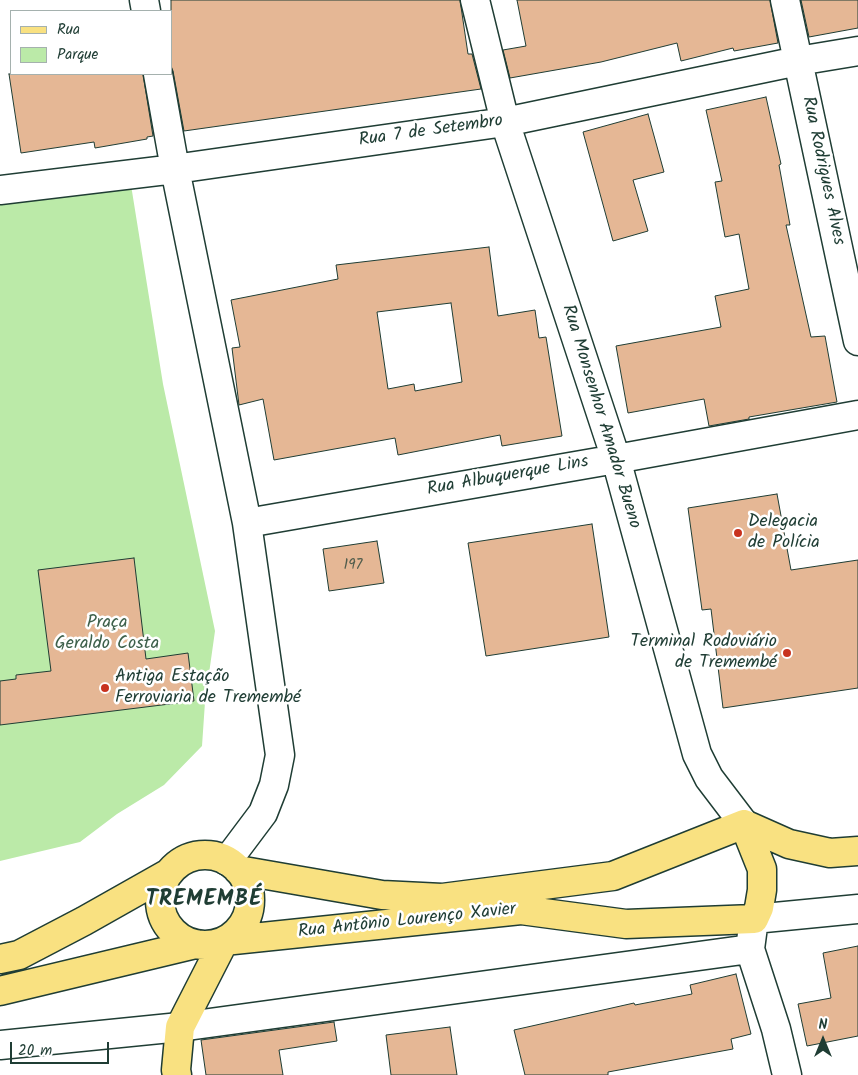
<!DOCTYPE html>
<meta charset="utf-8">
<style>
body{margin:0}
#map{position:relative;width:858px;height:1075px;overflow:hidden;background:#fff;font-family:Kalam,sans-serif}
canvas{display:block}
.legend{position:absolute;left:10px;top:10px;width:162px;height:65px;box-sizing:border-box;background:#fff;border:1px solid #a5b1ae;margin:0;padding:6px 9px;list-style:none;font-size:15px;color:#1f3d34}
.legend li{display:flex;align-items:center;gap:10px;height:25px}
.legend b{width:25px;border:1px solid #a5b1ae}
.north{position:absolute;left:798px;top:1015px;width:50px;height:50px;-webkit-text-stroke:4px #fff;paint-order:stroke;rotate:0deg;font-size:14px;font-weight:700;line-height:20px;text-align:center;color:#1f3d34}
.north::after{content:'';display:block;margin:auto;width:18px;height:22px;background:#1f3d34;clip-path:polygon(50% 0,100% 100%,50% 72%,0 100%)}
.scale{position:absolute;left:10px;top:1042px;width:99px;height:22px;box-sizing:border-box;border:2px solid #1f3d34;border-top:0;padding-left:6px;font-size:15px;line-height:18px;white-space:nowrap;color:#1f3d34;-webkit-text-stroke:4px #fff;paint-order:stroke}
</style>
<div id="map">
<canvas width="858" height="1075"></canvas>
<ul class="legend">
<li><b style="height:6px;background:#f9e181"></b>Rua</li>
<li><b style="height:14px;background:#bbeaa8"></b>Parque</li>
</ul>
<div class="north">N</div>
<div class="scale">20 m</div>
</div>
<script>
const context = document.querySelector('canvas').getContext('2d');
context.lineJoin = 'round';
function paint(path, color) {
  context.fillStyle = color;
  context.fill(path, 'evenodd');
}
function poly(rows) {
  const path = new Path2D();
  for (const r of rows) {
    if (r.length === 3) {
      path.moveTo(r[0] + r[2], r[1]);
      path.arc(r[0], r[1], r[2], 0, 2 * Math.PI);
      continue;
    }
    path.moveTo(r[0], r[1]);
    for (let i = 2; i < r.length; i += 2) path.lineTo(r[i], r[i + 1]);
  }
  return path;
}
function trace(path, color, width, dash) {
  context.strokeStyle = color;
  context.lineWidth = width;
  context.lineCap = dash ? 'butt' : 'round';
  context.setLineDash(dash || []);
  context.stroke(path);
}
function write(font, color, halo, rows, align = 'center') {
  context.font = font + ' Kalam,sans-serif';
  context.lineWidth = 5;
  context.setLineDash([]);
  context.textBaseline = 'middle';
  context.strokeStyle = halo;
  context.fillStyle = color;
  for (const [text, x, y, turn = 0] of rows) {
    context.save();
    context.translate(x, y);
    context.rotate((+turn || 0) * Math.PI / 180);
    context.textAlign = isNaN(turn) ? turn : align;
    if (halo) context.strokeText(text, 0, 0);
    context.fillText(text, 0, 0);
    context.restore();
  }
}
const green = poly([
 [131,185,163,384,215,631,205,702,202,746,164,785,117,814,80,842,0,861,0,201]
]);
const building = poly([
 [171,0,460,0,468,54,472,54,481,89,184,131,173,71,171,67,171,0],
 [517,0,770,0,778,43,734,51,733,48,681,61,677,43,601,62,510,78,503,50,526,46,517,0],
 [801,0,858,0,858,28,809,37,801,0],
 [9,74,143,74,153,136,147,137,147,139,95,148,94,142,21,153,9,74],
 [766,97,781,164,779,165,790,225,786,225,811,337,825,336,837,402,749,417,749,419,709,426,704,399,628,413,616,346,721,327,715,296,749,289,739,234,725,237,715,182,722,181,706,110,766,97],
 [648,114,664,172,633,180,648,231,613,241,583,132,648,114],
 [489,247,498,316,535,310,539,338,546,337,562,436,502,446,500,435,398,455,395,438,274,460,263,399,239,405,232,348,240,347,231,300,338,279,336,265,489,247],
 [451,303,462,382,415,391,414,384,388,389,377,312,451,303],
 [777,494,791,570,858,560,858,688,723,708,711,609,702,610,688,508,777,494],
 [592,524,609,637,486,656,468,543,592,524],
 [377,541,384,583,329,591,323,549,377,541],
 [134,558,146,659,188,653,194,701,0,725,0,681,16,679,16,675,51,671,38,570,134,558],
 [858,946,858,1036,807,1046,798,1004,831,998,823,953,858,946],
 [736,974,751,1034,731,1039,733,1049,608,1072,608,1075,525,1075,514,1030,634,1003,635,1005,692,994,690,985,736,974],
 [334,1022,337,1041,279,1050,283,1075,206,1075,201,1040,334,1022],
 [450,1027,457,1075,391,1075,386,1035,450,1027]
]);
const minor = poly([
 [144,0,146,11],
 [475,0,505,122,616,459,697,754,709,778,744,824],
 [785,0,858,341],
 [158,74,175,169,247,523,280,755,274,785,263,813,227,861],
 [0,190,175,169,505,122,798,61,858,51],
 [247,523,616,459,858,415],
 [0,1045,180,1027,750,949],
 [787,1075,776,1029,750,949,754,919,858,909]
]);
const major = poly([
 [205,900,45],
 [238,870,382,895,442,898,613,876,744,824,789,844,830,853,858,851],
 [0,959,19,955,84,921,169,873],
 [0,991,196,944],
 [177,1075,176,1070,180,1027,224,941,521,910,626,924,754,919,759,908,762,890,762,869,744,824]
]);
const markers = [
 [738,533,5,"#c8321e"],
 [787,653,5,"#c8321e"],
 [105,688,5,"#c8321e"]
];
const numberNames = [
 ["197",353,566]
];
const streetNames = [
 ["Rua 7 de Setembro",431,132,-8],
 ["Rua Rodrigues Alves",822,171,78],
 ["Rua Monsenhor Amador Bueno",600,417,73],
 ["Rua Albuquerque Lins",508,477,-10],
 ["Rua Antônio Lourenço Xavier",407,922,-6]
];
const poiNames = [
 ["Delegacia",748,523],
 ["de Polícia",748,544],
 ["Terminal Rodoviário",777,643,"right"],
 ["de Tremembé",777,664,"right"],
 ["Antiga Estação",115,678],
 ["Ferroviaria de Tremembé",115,699]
];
const parkNames = [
 ["Praça",107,624],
 ["Geraldo Costa",107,645]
];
const districtNames = [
 ["TREMEMBÉ",204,901]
];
paint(green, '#bbeaa8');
paint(building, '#e5b795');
trace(building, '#1f3d34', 1);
trace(minor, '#1f3d34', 31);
trace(major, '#1f3d34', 31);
trace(minor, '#fff', 28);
trace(major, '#f9e181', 28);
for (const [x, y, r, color] of markers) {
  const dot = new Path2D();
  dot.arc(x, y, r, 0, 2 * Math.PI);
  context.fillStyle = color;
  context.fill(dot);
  trace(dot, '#fff', 2);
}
write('15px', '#505c4c', null, numberNames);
write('18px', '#1f3d34', '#fff', streetNames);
write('18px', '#1f3d34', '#fff', poiNames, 'left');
write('18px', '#3e604b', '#fff', parkNames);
context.letterSpacing = '1px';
write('bold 22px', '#1f3d34', '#fff', districtNames);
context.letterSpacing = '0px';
</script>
